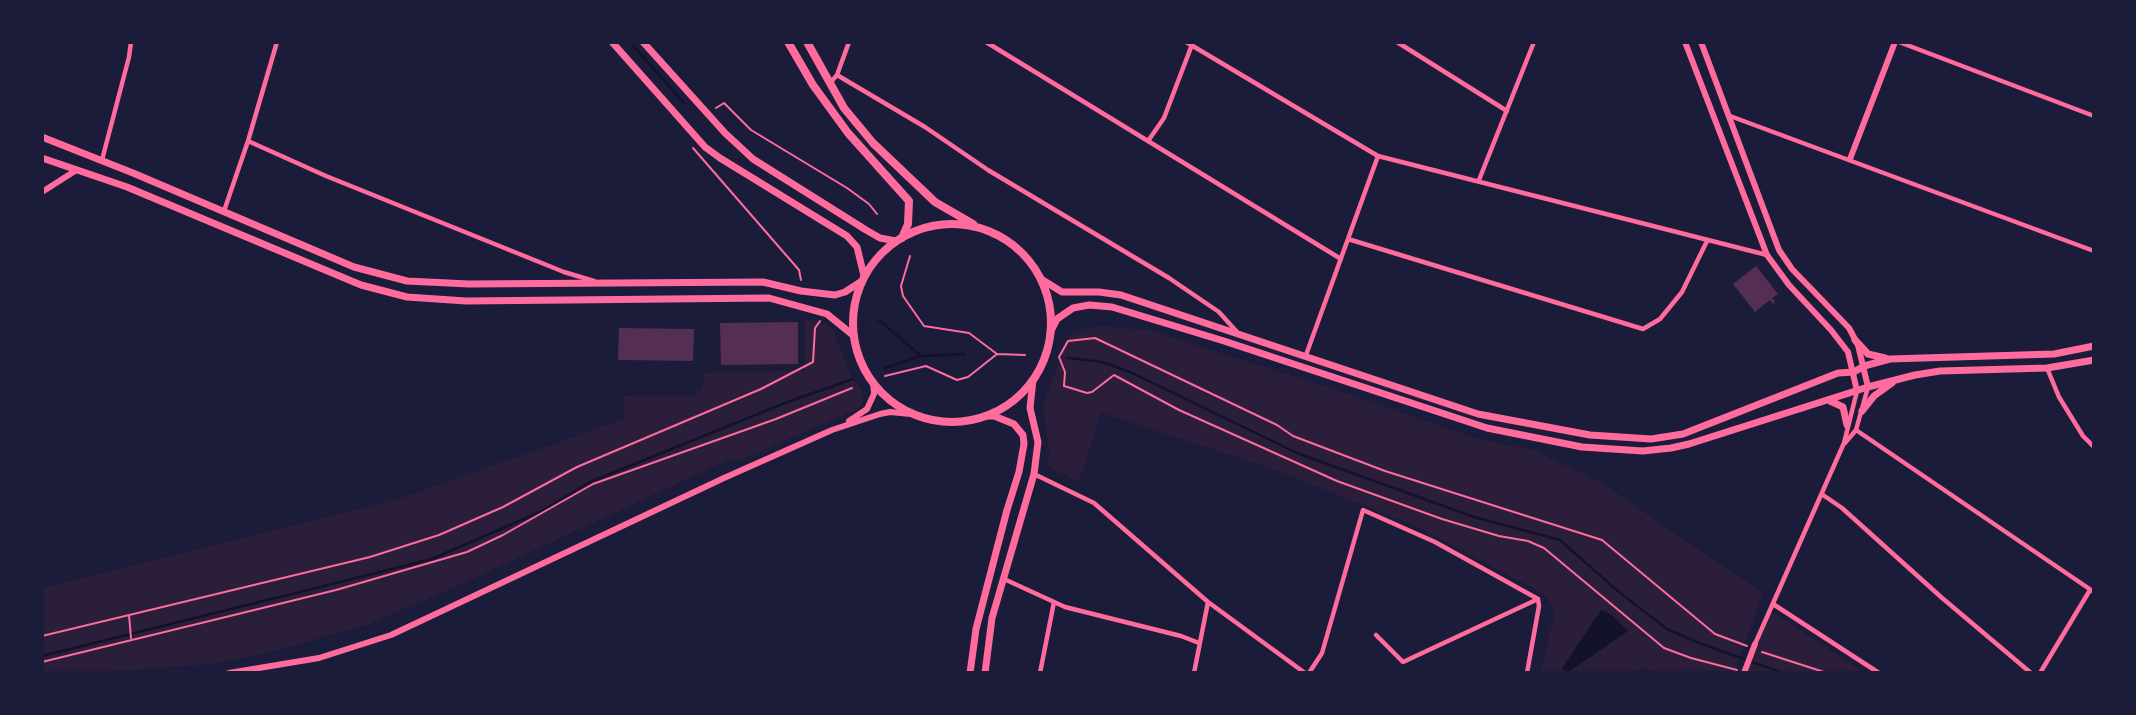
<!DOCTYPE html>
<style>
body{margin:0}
#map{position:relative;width:2136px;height:715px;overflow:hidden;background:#1b1b3a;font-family:"Fira Sans",sans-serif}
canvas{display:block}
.frame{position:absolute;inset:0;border:44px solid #1b1b3a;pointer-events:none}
</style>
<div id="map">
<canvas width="2136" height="715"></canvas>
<div class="frame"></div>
</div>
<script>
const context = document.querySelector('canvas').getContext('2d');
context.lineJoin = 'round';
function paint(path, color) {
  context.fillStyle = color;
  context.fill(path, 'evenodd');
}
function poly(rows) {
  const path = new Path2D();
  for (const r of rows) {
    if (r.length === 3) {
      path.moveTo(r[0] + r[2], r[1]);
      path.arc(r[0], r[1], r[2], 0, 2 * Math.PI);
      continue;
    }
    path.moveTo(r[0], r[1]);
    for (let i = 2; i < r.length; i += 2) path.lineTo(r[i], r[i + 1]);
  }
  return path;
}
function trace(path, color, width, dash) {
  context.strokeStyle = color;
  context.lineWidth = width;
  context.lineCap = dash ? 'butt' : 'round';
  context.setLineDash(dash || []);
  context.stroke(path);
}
const green = poly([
 [805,319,827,324,833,330,850,374,861,389,864,400,859,408,741,460,730,459,462,584,364,626,256,656,210,664,92,673,42,673,42,588,404,497,624,419,624,396,694,395,700,391,704,382,703,373,805,370],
 [1099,326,1149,330,1330,388,1479,439,1536,451,1600,482,1763,593,1735,669,1730,673,1651,673,1645,668,1631,673,1540,673,1555,612,1547,596,1421,528,1271,468,1101,413,1079,482,1054,470,1047,465,1049,449,1043,406,1067,339,1073,334],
 [1775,613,1865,673,1747,673,1770,615]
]);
const water = poly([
 [1601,610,1612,615,1628,631,1567,673,1562,668]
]);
const stream = poly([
 [630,42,685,104],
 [879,320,921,356],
 [1068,358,1102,362,1130,372,1297,453,1474,517,1560,540,1619,592,1667,629,1699,643,1783,673],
 [885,368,921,356,965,354],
 [42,656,432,559,542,511,590,482,785,403,853,379]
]);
const building = poly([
 [1756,266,1778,294,1772,298,1775,301,1773,304,1770,300,1755,312,1733,284],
 [798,322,798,364,721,365,720,323],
 [619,328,694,329,693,361,618,360]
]);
const path = poly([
 [716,108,724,103,751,130,847,188,869,204,877,214],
 [693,148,799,270,801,280],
 [910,256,901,286,903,296,924,326,969,333,997,354],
 [885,376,926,366,957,380,968,377,997,354,1025,355],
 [129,615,131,638],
 [42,636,370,557,439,535,503,507,577,467,761,389,813,362,815,328,820,321],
 [1762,652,1827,673],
 [42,662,336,590,467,552,503,535,593,484,776,419,852,388],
 [1737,670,1691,658,1664,648,1544,548,1528,541,1499,536,1442,519,1337,481,1179,410,1114,375,1092,392,1087,393,1064,386,1065,372,1059,357,1068,341,1095,338,1277,425,1293,436,1385,471,1602,540,1715,634,1747,646]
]);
const minor = poly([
 [986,42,1341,259],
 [1186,42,1378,156,1767,255],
 [1397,42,1507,111],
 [1899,42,2094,116],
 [837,75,925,127,988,170,1169,278,1219,312,1237,332],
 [830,83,837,75,849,42],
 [1730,116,2094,251],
 [248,141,326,176,564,272,594,281],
 [1148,141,1164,118,1193,42],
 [102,160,129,57,131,42],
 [1479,180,1534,42],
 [224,211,248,141,277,42],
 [1348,239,1643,329,1660,319,1682,292,1707,241],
 [1306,355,1378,156],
 [2047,368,2059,397,2083,436,2094,447],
 [1856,430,2094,592],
 [1845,443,1856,430,1868,387],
 [1034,474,1094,503,1208,602,1305,673],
 [1823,495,1842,508,1941,597,2031,673],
 [1004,579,1065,607,1181,636,1199,643],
 [1773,604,1879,673],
 [1376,635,1403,662,1538,599],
 [1755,644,1844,443,1857,391],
 [1040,673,1054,602],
 [1194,673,1208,602],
 [1309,673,1322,653,1363,510,1435,542,1538,599],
 [1527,673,1539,606,1538,599],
 [2040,673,2090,590]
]);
const tertiary = poly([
 [1685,42,1767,255,1789,285,1831,330,1848,352,1857,391],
 [1701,42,1779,250,1792,269,1849,328,1858,345,1868,387],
 [1850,159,1895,42],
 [42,192,75,171],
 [849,421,867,409,874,394,873,383],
 [229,673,319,658,391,635,724,478,832,430,880,414,890,412,911,414],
 [1744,673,1755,644]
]);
const secondary = poly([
 [612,42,705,147,720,158,847,236,857,247,864,276],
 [643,42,725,133,753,159,866,230,880,238,896,241],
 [42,137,133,173,354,267,407,281,469,284,763,282,801,291,835,295,845,292,862,281],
 [42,158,127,187,361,285,407,297,466,301,769,298,827,314,854,336],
 [1041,279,1062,292,1099,292,1121,295,1478,414,1590,435,1651,439,1683,434,1838,373,1854,372,1864,366,1890,359,2054,354,2094,346],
 [1050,333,1057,319,1073,308,1089,305,1112,307,1224,341,1487,428,1582,447,1643,451,1671,448,1689,444,1868,387,1915,375,1940,371,2047,368,2094,360],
 [1855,340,1868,354,1885,358],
 [1830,401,1843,407,1847,425],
 [1862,411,1874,396,1892,383],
 [970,673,976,629,1007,510,1019,472,1024,444,1023,435,1014,424,994,416,986,416],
 [985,673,992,618,1034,474,1038,442,1030,408,1033,380]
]);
const primary = poly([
 [788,42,813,85,848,133,909,201,908,224,902,238],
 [807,42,844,108,873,143,935,202,973,224],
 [952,323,99]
]);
paint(green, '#2a1e3b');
paint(water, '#12122b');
trace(stream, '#12122b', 2.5);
paint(building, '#542f53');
trace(path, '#ff6b9d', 2);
trace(minor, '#ff6b9d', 4.5);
trace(tertiary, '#ff6b9d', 6);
trace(secondary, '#ff6b9d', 7);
trace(primary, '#ff6b9d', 8);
</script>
